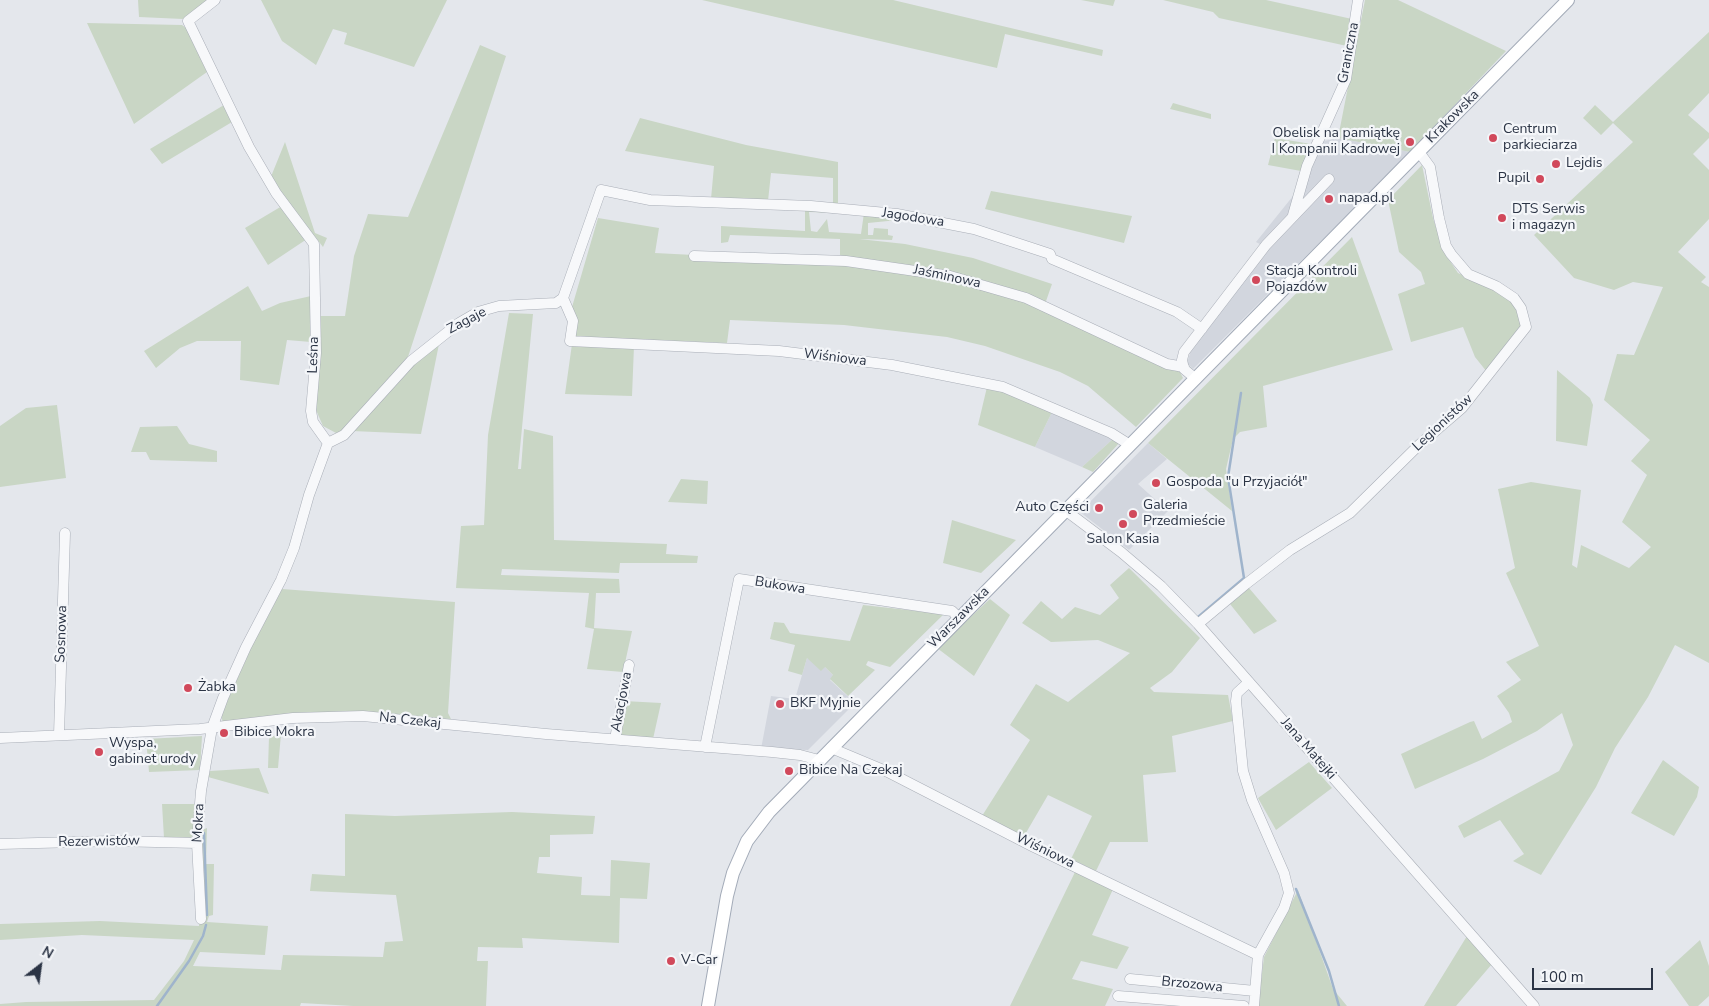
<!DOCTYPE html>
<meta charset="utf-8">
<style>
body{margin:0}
#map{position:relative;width:1709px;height:1006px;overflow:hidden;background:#e4e7ec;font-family:"Nunito Sans",sans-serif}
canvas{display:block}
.north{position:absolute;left:15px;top:941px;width:50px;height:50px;-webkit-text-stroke:4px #f4f6f9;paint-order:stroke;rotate:30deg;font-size:14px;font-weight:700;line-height:20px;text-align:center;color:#2b3445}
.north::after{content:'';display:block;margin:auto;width:18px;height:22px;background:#2b3445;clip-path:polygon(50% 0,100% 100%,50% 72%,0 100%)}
.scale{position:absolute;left:1532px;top:968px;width:121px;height:22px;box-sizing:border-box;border:2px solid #2b3445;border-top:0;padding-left:6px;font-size:15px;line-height:18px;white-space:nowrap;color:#2b3445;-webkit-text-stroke:4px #f4f6f9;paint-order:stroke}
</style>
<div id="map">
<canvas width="1709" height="1006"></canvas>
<div class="north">N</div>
<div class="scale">100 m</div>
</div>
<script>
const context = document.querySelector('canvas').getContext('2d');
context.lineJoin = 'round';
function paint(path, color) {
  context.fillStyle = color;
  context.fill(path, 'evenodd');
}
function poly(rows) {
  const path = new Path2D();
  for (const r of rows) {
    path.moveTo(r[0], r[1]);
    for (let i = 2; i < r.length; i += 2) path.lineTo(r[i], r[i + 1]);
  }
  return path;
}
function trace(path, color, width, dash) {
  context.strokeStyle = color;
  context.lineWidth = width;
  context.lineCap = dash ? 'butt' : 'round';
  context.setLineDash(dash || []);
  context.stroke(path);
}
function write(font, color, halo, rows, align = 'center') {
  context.font = font + ' "Nunito Sans",sans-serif';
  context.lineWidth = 4.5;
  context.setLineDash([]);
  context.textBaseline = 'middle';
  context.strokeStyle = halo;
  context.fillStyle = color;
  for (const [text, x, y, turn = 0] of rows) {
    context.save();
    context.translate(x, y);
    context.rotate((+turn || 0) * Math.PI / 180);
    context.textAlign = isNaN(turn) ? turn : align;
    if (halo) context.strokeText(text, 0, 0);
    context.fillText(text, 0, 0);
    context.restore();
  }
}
const built = poly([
 [1338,138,1410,152,1193,369,1187,363,1191,350,1267,248,1256,242,1297,191,1307,151,1319,142],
 [1053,410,1114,438,1082,467,1035,447],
 [1148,443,1167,459,1138,484,1168,511,1129,550,1080,512],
 [807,658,825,667,834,676,830,680,855,703,808,750,761,749,771,696,795,699]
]);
const green = poly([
 [138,0,206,0,206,3,183,19,139,17],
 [261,0,447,0,414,67,344,44,347,33,333,29,316,65,282,41],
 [702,0,893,0,1103,50,1102,56,1005,34,997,68],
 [1081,0,1115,0,1113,6],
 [1163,0,1266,0,1352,19,1347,46,1219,18,1213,12],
 [1365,0,1398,0,1506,51,1410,152,1338,138],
 [87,23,182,25,186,28,207,72,134,124],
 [1709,32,1709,93,1688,115,1709,133,1709,138,1693,154,1709,170,1709,219,1678,252,1706,277,1701,282,1709,287,1709,663,1675,645,1648,697,1615,748,1596,787,1541,875,1513,861,1524,854,1500,820,1464,838,1458,826,1559,771,1573,745,1562,713,1537,731,1483,759,1415,789,1401,754,1470,722,1474,721,1482,739,1512,722,1509,713,1497,696,1521,680,1506,662,1539,646,1506,573,1515,568,1498,489,1531,482,1581,490,1572,565,1577,568,1581,545,1629,568,1651,547,1622,522,1647,475,1631,461,1650,440,1604,400,1617,354,1634,355,1663,287,1633,282,1614,290,1574,278,1534,235,1633,142,1613,123,1601,135,1583,118,1595,105,1613,122],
 [480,45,506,56,407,360,347,429,336,433,323,426,316,410,318,316,345,316,354,256,368,214,408,217],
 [1173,103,1211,114,1211,119,1170,109],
 [224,105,232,122,162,164,150,149],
 [640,118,746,145,838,162,838,206,833,205,833,178,771,173,768,201,711,199,714,166,625,151],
 [1275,138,1311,144,1301,171,1268,165],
 [285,142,315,233,327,238,323,247,270,179],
 [1422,165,1433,218,1444,252,1458,273,1501,292,1513,301,1521,321,1520,330,1487,372,1475,357,1463,327,1411,342,1398,294,1425,284,1421,272,1399,252,1388,200],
 [991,191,1132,216,1124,243,985,209],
 [282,206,307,239,268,265,245,228],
 [805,208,838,213,809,212,811,231,817,232,827,219,829,232,861,234,864,213,899,216,898,220,868,223,868,235,873,235,874,228,888,229,888,235,893,236,892,240,859,239,905,244,973,258,1052,284,1045,304,1011,290,847,258,840,255,840,239,730,235,728,242,721,243,721,226,805,231],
 [598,218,659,228,655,253,810,261,915,271,1009,294,1180,372,1183,378,1136,427,1088,386,1060,372,985,346,947,337,844,325,730,320,727,343,576,337,572,307],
 [1352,237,1393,350,1263,386,1267,427,1240,432,1233,439,1226,469,1232,511,1148,443],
 [248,286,262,311,280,303,311,296,311,342,287,340,279,385,240,380,241,341,197,341,180,348,156,368,144,351],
 [509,313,533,314,518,469,521,469,524,429,553,436,554,540,667,544,666,554,698,556,697,563,620,563,619,573,502,569,501,575,619,579,620,593,596,593,594,628,632,631,623,672,587,669,594,629,585,627,589,593,456,588,461,526,484,525,488,435],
 [440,339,421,434,352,431,412,365],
 [572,344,634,346,632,396,565,394],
 [1557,370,1590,398,1593,405,1587,446,1556,441],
 [987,387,1010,393,1053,410,1035,447,978,425],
 [57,405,66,478,0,487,0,426,26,408],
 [177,426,189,444,217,451,217,462,150,460,146,452,131,452,140,427],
 [1114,438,1120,442,1093,472,1082,467],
 [681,479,708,481,707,504,668,502],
 [952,520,1016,540,981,573,943,563],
 [1129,568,1200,638,1172,672,1150,688,1154,692,1228,695,1233,721,1172,736,1176,772,1143,775,1148,842,1110,842,1096,871,1071,859,1092,816,1048,795,1023,838,982,816,1030,740,1010,725,1036,684,1068,702,1130,653,1098,640,1051,642,1022,623,1041,601,1062,619,1075,607,1100,615,1119,598,1110,585],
 [1249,588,1277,621,1254,634,1230,604],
 [282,589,455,602,448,713,451,719,329,712,223,723,221,715,252,646],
 [990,599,1010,615,974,676,937,648],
 [863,605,944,614,890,667,868,661,866,665,875,670,848,696,830,679,833,675,825,667,821,671,807,658,802,675,788,671,795,645,770,639,774,622,784,623,790,633,850,641],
 [624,701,661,703,653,739,618,736],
 [281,734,278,768,268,768,269,737],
 [202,736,200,770,149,772,146,739],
 [1663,760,1699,787,1697,797,1674,836,1631,813],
 [1309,762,1332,788,1276,830,1258,798],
 [259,768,269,794,208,777,210,771],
 [162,804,197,804,194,838,164,838],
 [512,812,595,816,593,834,550,835,550,857,539,857,537,873,582,877,581,895,610,896,611,860,650,863,647,899,620,898,619,943,522,938,523,948,478,947,477,961,488,961,486,1006,353,1006,301,1003,300,1006,0,1006,0,1004,26,1002,154,1000,184,961,194,940,82,935,0,940,0,924,100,921,199,926,196,864,202,830,207,828,206,864,214,864,213,915,209,916,207,922,268,926,265,955,200,952,193,966,281,970,283,955,383,957,385,942,403,941,396,895,310,891,312,874,345,876,345,814,395,816],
 [1076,870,1114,887,1092,935,1129,947,1117,969,1081,961,1072,979,1113,989,1105,1006,1010,1006],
 [1298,890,1333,989,1347,1006,1258,1006,1264,957],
 [1467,936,1492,964,1456,1006,1424,1006],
 [1700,940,1709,966,1709,996,1698,1006,1689,1006,1665,972]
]);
const stream = poly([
 [1198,617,1244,578,1228,477,1241,393],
 [204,833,207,915],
 [1296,889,1329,971,1339,1006],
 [157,1006,189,961,203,936,206,925]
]);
const minor = poly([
 [215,0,188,21,249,147,276,193,314,244,316,353,311,411,313,422,328,443],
 [1293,215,1307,166,1346,79,1358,0],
 [694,256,846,261,950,276,1026,298,1167,364,1184,367],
 [563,298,573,321,570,341,779,351,892,365,1003,387,1111,433,1130,445],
 [1196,379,1184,369,1182,360,1184,352,1266,245,1329,179],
 [328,443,344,435,411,361,459,323,478,312,499,306,556,303,563,298,601,190,650,200,811,206,897,214,974,229,1050,254,1052,259,1177,312,1202,329],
 [1065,510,1121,552,1161,586,1198,624,1534,1006],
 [1198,624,1246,584,1290,550,1350,513,1419,445,1462,408,1526,327,1521,308,1514,298,1496,286,1468,274,1451,254,1446,246,1439,218,1430,167,1419,152],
 [1249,682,1237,693,1236,701,1243,771,1252,800,1284,873,1289,893,1284,908,1258,955,1254,1006],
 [59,735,65,533],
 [0,738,200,729,293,718,363,716,546,734,772,752,800,755,819,760],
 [615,739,629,665],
 [705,747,739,579,952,611,959,618],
 [831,748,886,771,1034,847,1258,955],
 [0,844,114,841,197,843],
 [201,919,197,843,201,791,212,728,223,698,246,647,281,580,294,548,309,495,328,443],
 [1130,979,1255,991],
 [1118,996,1244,1006]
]);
const major = poly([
 [708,1006,727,896,733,873,747,841,769,812,1568,0]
]);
const markers = [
 [1493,138,5,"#d1495b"],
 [1410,142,5,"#d1495b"],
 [1556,164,5,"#d1495b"],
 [1540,179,5,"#d1495b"],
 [1329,199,5,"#d1495b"],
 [1502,218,5,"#d1495b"],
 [1256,280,5,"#d1495b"],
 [1156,483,5,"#d1495b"],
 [1099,508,5,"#d1495b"],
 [1133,514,5,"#d1495b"],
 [1123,524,5,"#d1495b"],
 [188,688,5,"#d1495b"],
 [780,704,5,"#d1495b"],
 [224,733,5,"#d1495b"],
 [99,752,5,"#d1495b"],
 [789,771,5,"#d1495b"],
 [671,961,5,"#d1495b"]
];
const streetNames = [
 ["Graniczna",1349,53,-79],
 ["Krakowska",1453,117,-45],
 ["Jagodowa",913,218,9],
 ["Jaśminowa",947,277,12],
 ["Zagaje",467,321,-28],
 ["Leśna",314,355,-88],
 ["Wiśniowa",835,358,7],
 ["Legionistów",1443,423,-43],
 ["Bukowa",780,586,9],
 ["Warszawska",959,618,-45],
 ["Sosnowa",62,634,-88],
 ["Akacjowa",622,702,-79],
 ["Na Czekaj",410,721,6],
 ["Jana Matejki",1308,749,49],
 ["Mokra",199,823,-87],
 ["Rezerwistów",99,842,-1],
 ["Wiśniowa",1045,851,26],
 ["Brzozowa",1192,985,6]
];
const poiNames = [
 ["Centrum",1503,130],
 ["parkieciarza",1503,146],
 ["Obelisk na pamiątkę",1400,134,"right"],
 ["I Kompanii Kadrowej",1400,150,"right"],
 ["Lejdis",1566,164],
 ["Pupil",1530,179,"right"],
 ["napad.pl",1339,199],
 ["DTS Serwis",1512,210],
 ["i magazyn",1512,226],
 ["Stacja Kontroli",1266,272],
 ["Pojazdów",1266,288],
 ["Gospoda \"u Przyjaciół\"",1166,483],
 ["Galeria",1143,506],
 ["Przedmieście",1143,522],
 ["Auto Części",1089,508,"right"],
 ["Salon Kasia",1123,540,"center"],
 ["Żabka",198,688],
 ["BKF Myjnie",790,704],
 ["Bibice Mokra",234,733],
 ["Wyspa,",109,744],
 ["gabinet urody",109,760],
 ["Bibice Na Czekaj",799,771],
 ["V-Car",681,961]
];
paint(built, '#d2d6de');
paint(green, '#c9d6c5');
trace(stream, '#9fb4cc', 2.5);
trace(minor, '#a9aeb7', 11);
trace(major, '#a3abb8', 14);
trace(minor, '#f7f8fa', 10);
trace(major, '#fff', 12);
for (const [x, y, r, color] of markers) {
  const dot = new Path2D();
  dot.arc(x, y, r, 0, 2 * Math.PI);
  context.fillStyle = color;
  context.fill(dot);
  trace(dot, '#f4f6f9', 2);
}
write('14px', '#2b3445', '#f4f6f9', streetNames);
write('14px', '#2b3445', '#f4f6f9', poiNames, 'left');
</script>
